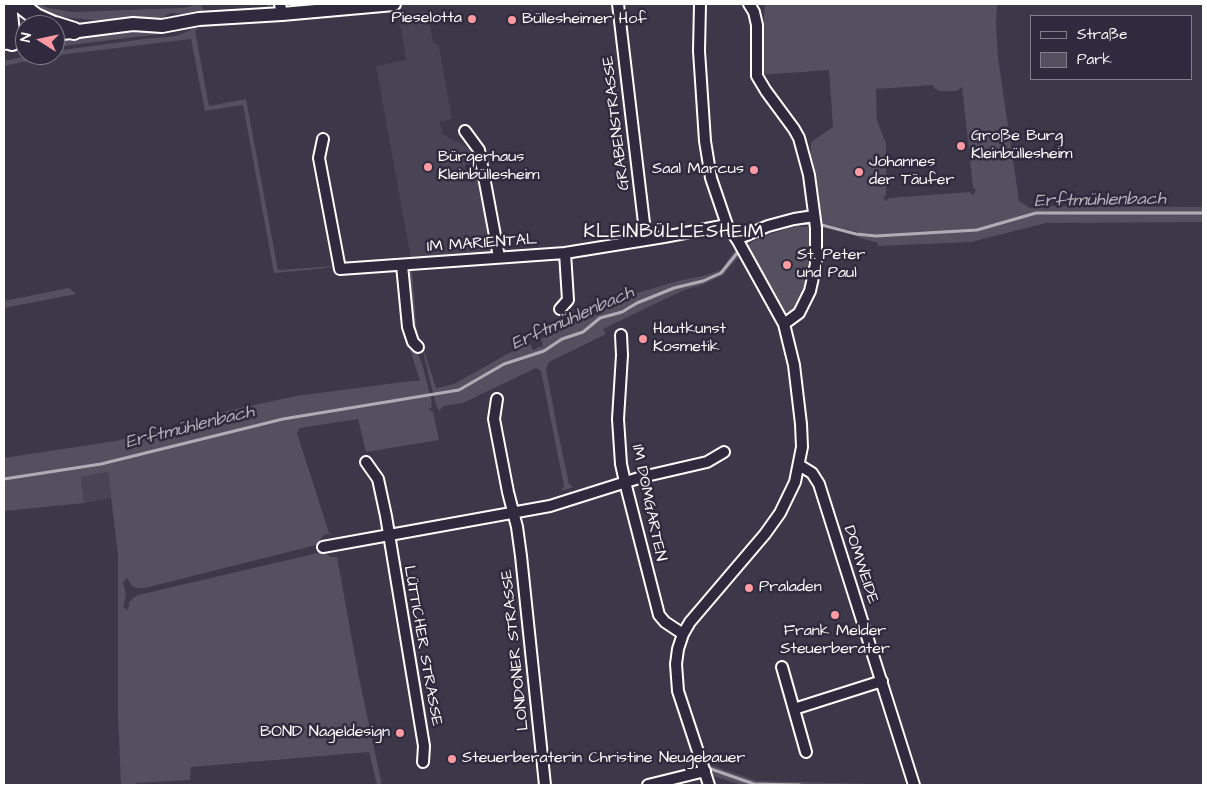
<!DOCTYPE html>
<meta charset="utf-8">
<style>
body{margin:0}
#map{position:relative;width:1207px;height:789px;overflow:hidden;background:#3c3749;font-family:"Architects Daughter",sans-serif}
canvas{display:block}
.frame{position:absolute;inset:0;border:5px solid #fff;pointer-events:none}
.legend{position:absolute;left:1030px;top:15px;width:162px;height:65px;box-sizing:border-box;background:#2f2a3d;border:1px solid #827f8b;margin:0;padding:6px 9px;list-style:none;font-size:15px;color:#fff}
.legend li{display:flex;align-items:center;gap:10px;height:25px}
.legend b{width:25px;border:1px solid #827f8b}
.north{position:absolute;left:15px;top:15px;width:50px;height:50px;box-sizing:border-box;background:#2f2a3d;border:1px solid #827f8b;border-radius:50%;rotate:280deg;font-size:14px;font-weight:700;line-height:20px;text-align:center;color:#fff}
.north::after{content:'';display:block;margin:auto;width:18px;height:22px;background:#ff9aa2;clip-path:polygon(50% 0,100% 100%,50% 72%,0 100%)}
</style>
<div id="map">
<canvas width="1207" height="789"></canvas>
<div class="frame"></div>
<ul class="legend">
<li><b style="height:6px;background:#2f2a3d"></b>Straße</li>
<li><b style="height:14px;background:#555060"></b>Park</li>
</ul>
<div class="north">N</div>
</div>
<script>
const context = document.querySelector('canvas').getContext('2d');
context.lineJoin = 'round';
function paint(path, color) {
  context.fillStyle = color;
  context.fill(path, 'evenodd');
}
function poly(rows) {
  const path = new Path2D();
  for (const r of rows) {
    path.moveTo(r[0], r[1]);
    for (let i = 2; i < r.length; i += 2) path.lineTo(r[i], r[i + 1]);
  }
  return path;
}
function trace(path, color, width, dash) {
  context.strokeStyle = color;
  context.lineWidth = width;
  context.lineCap = dash ? 'butt' : 'round';
  context.setLineDash(dash || []);
  context.stroke(path);
}
function write(font, color, halo, rows, align = 'center') {
  context.font = font + ' "Architects Daughter",sans-serif';
  context.lineWidth = 5;
  context.setLineDash([]);
  context.textBaseline = 'middle';
  context.strokeStyle = halo;
  context.fillStyle = color;
  for (const [text, x, y, turn = 0] of rows) {
    context.save();
    context.translate(x, y);
    context.rotate((+turn || 0) * Math.PI / 180);
    context.textAlign = isNaN(turn) ? turn : align;
    if (halo) context.strokeText(text, 0, 0);
    context.fillText(text, 0, 0);
    context.restore();
  }
}
const built = poly([
 [428,11,433,43,439,46,452,119,440,122,442,134,475,151,493,248,490,252,411,259,376,66,406,60,398,12,409,13],
 [108,472,111,498,84,503,81,477]
]);
const green = poly([
 [30,4,40,4,48,8,73,12,183,8,192,6,193,4,201,4,204,13,266,8,269,4,271,4,269,9,192,15,171,13,166,15,165,18,148,17,105,21,49,16],
 [765,4,997,4,996,24,998,58,1019,201,1030,208,1037,206,1203,207,1203,222,1046,223,971,242,878,246,878,243,857,237,858,232,822,223,816,174,811,156,811,142,833,127,829,70,761,75,760,67],
 [933,85,935,89,940,91,957,91,962,87,973,187,976,190,973,195,970,192,889,198,886,201,883,197,886,195,886,143,877,121,876,89],
 [196,28,197,30,195,31,209,106,246,99,278,270,335,266,319,269,274,273,243,105,205,111,191,39,51,56,4,66,4,61,31,55,55,55,55,51,144,39,176,36],
 [134,29,159,34,55,47,55,41],
 [796,226,809,227,809,274,806,287,794,311,785,312,747,245,761,237],
 [736,249,740,255,723,275,702,285,687,289,665,299,603,329,606,334,549,362,546,369,557,427,569,484,574,487,561,491,564,486,541,371,536,368,463,403,443,406,439,411,435,401,420,339,436,388,454,384,509,353,530,344,533,350,543,346,541,339,609,301,678,281,703,276,721,270],
 [407,271,412,271,417,334,415,333,411,325],
 [69,288,76,294,4,308,4,301],
 [404,330,411,348,417,351,422,364,432,402,431,403,432,408,428,409,433,412,439,440,366,452,358,419,300,428,297,433,329,533,333,535,328,534,324,535,319,541,320,544,145,588,136,588,132,586,127,578,123,582,126,595,123,607,128,610,129,603,133,598,138,595,322,552,331,557,337,557,359,678,382,785,377,785,369,752,191,767,190,780,136,783,136,785,121,785,118,714,118,555,108,472,81,477,84,503,4,511,4,458,115,441,146,434,231,410,296,396,411,381,420,381],
 [707,764,757,781,910,785,742,785,713,776,709,773]
]);
const stream = poly([
 [793,224,809,223,822,225,856,234,876,236,977,230,1036,213,1203,213],
 [4,479,101,464,283,419,459,390,504,364,544,351,562,339,583,332,600,318,622,312,637,303,674,288,703,281,721,273,746,242,759,235],
 [711,769,754,784,800,785]
]);
const minor = poly([
 [280,4,282,14],
 [618,4,646,240],
 [700,4,699,51,705,141,711,178,727,225,738,241,784,324,794,365,801,424,802,447,795,482,780,513,765,534,690,622,683,634,678,649,676,664,678,691,709,785],
 [749,4,754,12,757,25,757,76,766,91,794,129,799,138,809,175,816,228,816,264,810,291,799,313,784,324],
 [465,131,479,150,499,257],
 [323,139,319,158,340,269,565,253,664,237,727,225],
 [737,239,768,226,794,219,814,216],
 [402,265,408,327,413,342,418,347],
 [560,309,568,300,565,253],
 [621,335,622,355,618,419,621,464,625,482,659,615,665,622,683,634],
 [497,399,494,419,508,492,517,527,521,556,545,785],
 [366,462,378,479,386,516,424,746,423,762],
 [799,465,812,473,819,484,914,785],
 [323,547,550,506,642,477,707,462,724,452],
 [782,667,806,752],
 [794,709,882,681],
 [648,785,705,771]
]);
const tertiary = poly([
 [55,34,133,24,162,26,199,19,282,14,394,4],
 [4,43,25,39]
]);
const primary = poly([
 [8,4,12,42],
 [22,6,36,17,54,25],
 [55,25,74,31]
]);
const markers = [
 [472,19,5,"#ff9aa2"],
 [512,20,5,"#ff9aa2"],
 [961,146,5,"#ff9aa2"],
 [428,167,5,"#ff9aa2"],
 [754,170,5,"#ff9aa2"],
 [859,172,5,"#ff9aa2"],
 [787,265,5,"#ff9aa2"],
 [643,339,5,"#ff9aa2"],
 [749,588,5,"#ff9aa2"],
 [835,615,5,"#ff9aa2"],
 [400,733,5,"#ff9aa2"],
 [452,759,5,"#ff9aa2"]
];
const poiNames = [
 ["Pieselotta",462,19,"right"],
 ["Büllesheimer Hof",522,20],
 ["Große Burg",971,137],
 ["Kleinbüllesheim",971,155],
 ["Bürgerhaus",438,158],
 ["Kleinbüllesheim",438,176],
 ["Johannes",869,163],
 ["der Täufer",869,181],
 ["Saal Marcus",744,170,"right"],
 ["St. Peter",797,256],
 ["und Paul",797,274],
 ["Hautkunst",653,330],
 ["Kosmetik",653,348],
 ["Praladen",759,588],
 ["Frank Melder",835,632,"center"],
 ["Steuerberater",835,650,"center"],
 ["BOND Nageldesign",390,733,"right"],
 ["Steuerberaterin Christine Neugebauer",462,759]
];
const streetNames = [
 ["GRABENSTRASSE",617,123,-97],
 ["IM MARIENTAL",482,244,-4],
 ["IM DOMGARTEN",648,503,78],
 ["DOMWEIDE",860,565,72],
 ["LÜTTICHER STRASSE",422,646,80],
 ["LONDONER STRASSE",516,650,-96]
];
const waterNames = [
 ["Erftmühlenbach",1100,201,-1],
 ["Erftmühlenbach",573,319,-24],
 ["Erftmühlenbach",190,428,-14]
];
const quarterNames = [
 ["KLEINBÜLLESHEIM",674,233]
];
paint(built, '#494455');
paint(green, '#555060');
trace(stream, '#afadb4', 3);
trace(minor, '#fff', 14);
trace(tertiary, '#fff', 16);
trace(primary, '#fff', 20);
trace(minor, '#2f2a3d', 10);
trace(tertiary, '#2f2a3d', 12);
trace(primary, '#2f2a3d', 16);
for (const [x, y, r, color] of markers) {
  const dot = new Path2D();
  dot.arc(x, y, r, 0, 2 * Math.PI);
  context.fillStyle = color;
  context.fill(dot);
  trace(dot, '#2f2a3d', 2);
}
write('16px', '#fff', '#2f2a3d', poiNames, 'left');
write('16px', '#fff', '#2f2a3d', streetNames);
write('italic 18px', '#b5b4ba', '#2f2a3d', waterNames);
context.letterSpacing = '1px';
write('19px', '#fff', '#2f2a3d', quarterNames);
context.letterSpacing = '0px';
</script>
